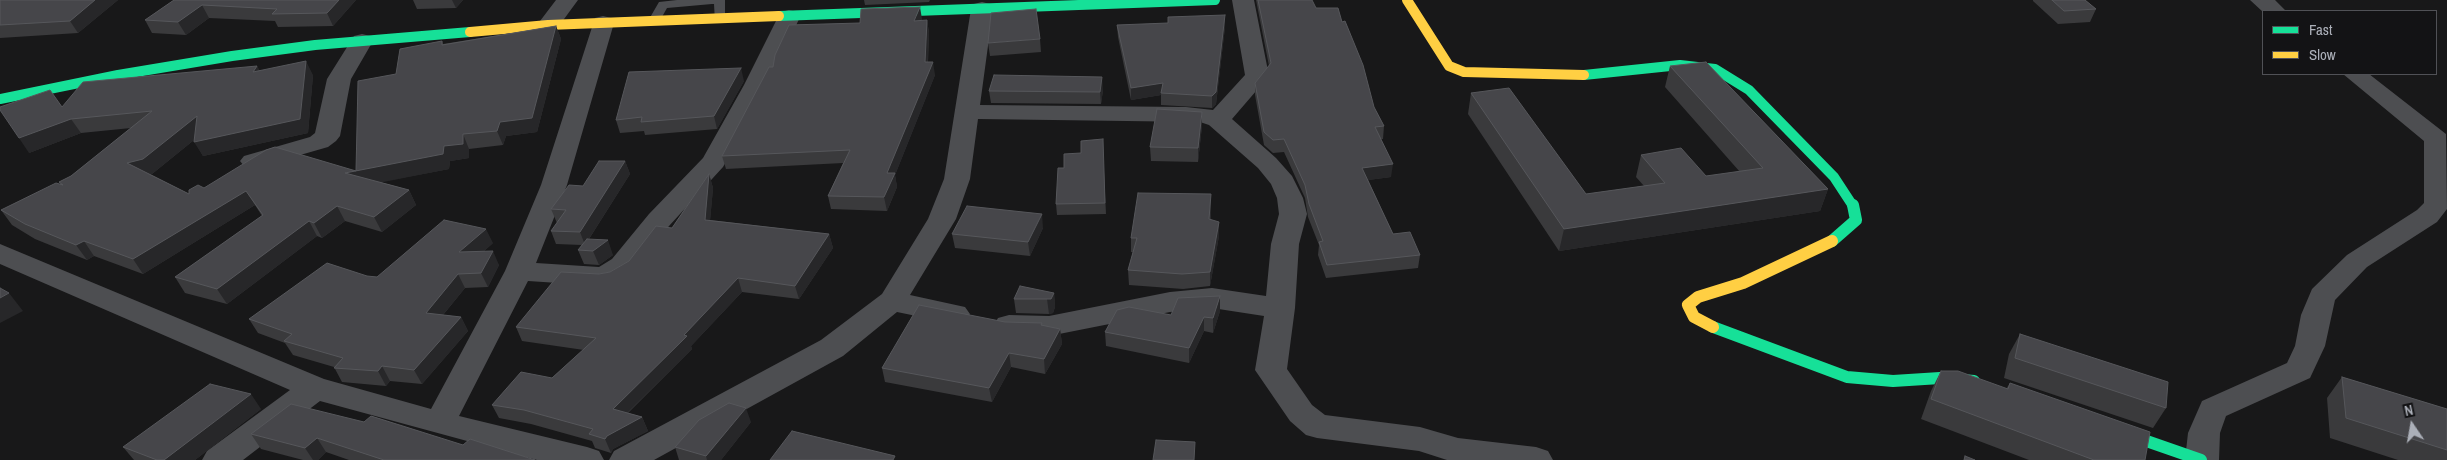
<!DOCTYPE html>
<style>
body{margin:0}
#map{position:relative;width:2447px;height:460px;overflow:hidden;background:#181819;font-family:"Archivo Narrow",sans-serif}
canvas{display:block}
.legend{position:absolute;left:2262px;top:10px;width:175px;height:65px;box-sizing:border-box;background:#131315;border:1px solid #505156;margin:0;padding:6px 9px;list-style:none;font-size:15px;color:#abafb8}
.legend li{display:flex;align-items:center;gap:10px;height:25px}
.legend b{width:25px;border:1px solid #505156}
.north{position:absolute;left:2387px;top:400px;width:50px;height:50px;-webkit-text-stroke:4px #131315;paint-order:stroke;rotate:348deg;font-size:14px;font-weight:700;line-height:20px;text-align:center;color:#abafb8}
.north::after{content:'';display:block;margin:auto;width:18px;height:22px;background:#abafb8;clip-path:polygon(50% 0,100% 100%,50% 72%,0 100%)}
</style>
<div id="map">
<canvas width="2447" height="460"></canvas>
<ul class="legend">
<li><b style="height:6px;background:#16e098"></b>Fast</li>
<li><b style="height:6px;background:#ffcf43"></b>Slow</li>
</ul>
<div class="north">N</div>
</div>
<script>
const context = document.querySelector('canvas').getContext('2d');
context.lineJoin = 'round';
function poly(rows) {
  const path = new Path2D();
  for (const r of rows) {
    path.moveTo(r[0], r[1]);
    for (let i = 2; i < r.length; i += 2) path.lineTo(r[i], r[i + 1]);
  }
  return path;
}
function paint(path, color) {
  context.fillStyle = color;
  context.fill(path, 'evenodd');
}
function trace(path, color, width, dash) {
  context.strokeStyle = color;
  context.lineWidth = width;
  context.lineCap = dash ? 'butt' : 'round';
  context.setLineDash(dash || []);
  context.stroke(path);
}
const lane = poly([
 [677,0,725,0,725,19,723,22,715,22,714,4,712,4,667,8,658,24,650,24,648,21,659,2,677,0]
]);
const street = poly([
 [556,0,578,0,556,30,548,32,540,30,537,25,556,0],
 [1232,0,1254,0,1269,76,1232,119,1276,158,1292,176,1303,198,1307,214,1299,244,1295,308,1287,369,1312,405,1325,415,1420,427,1458,438,1536,447,1548,451,1553,460,1447,460,1419,451,1317,438,1306,435,1290,421,1255,370,1264,316,1212,308,1170,312,1049,336,1009,335,998,332,994,325,998,318,1009,315,1049,316,1170,292,1212,288,1266,296,1271,244,1279,214,1277,198,1271,184,1258,168,1209,125,1200,122,978,119,970,179,956,219,910,295,965,307,970,314,965,321,955,324,897,312,843,356,654,460,609,460,614,451,821,340,882,294,928,219,944,179,971,9,974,4,982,2,990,4,993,9,980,105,1186,107,1213,110,1245,75,1232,0],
 [2250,0,2275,0,2286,11,2263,12,2250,0],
 [789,10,797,12,800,17,768,85,723,167,669,226,632,273,614,284,604,286,528,281,459,416,587,447,599,451,604,460,537,460,320,401,243,460,202,460,207,451,290,390,0,264,0,244,324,379,431,409,505,271,541,185,595,18,603,16,611,18,614,23,567,185,536,263,599,267,612,259,649,214,703,158,744,85,778,17,781,12,789,10],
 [362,34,370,36,373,41,351,79,340,136,336,141,328,147,262,166,253,169,244,166,240,161,244,156,310,137,315,133,327,79,354,36,362,34],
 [2343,74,2369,74,2446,134,2447,209,2437,222,2367,267,2335,300,2325,346,2310,378,2226,416,2220,433,2219,460,2185,460,2188,433,2202,401,2287,363,2295,346,2301,315,2312,289,2347,255,2417,210,2424,203,2424,141,2343,74]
]);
const fastFar1 = poly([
 [779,16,1215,0],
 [1584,75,1680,65,1715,69,1749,90,1834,177,1853,206],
 [0,99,118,75,232,56,315,45,470,32]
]);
const fast = poly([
 [1832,241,1856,220,1853,205],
 [1713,327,1847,377,1893,381,1940,378,1974,381],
 [2112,429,2201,460]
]);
const slowFar1 = poly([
 [1407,0,1449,66,1464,72,1584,75],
 [470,32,548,25,779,16]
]);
const slow = poly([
 [1713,327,1694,317,1688,305,1698,297,1743,283,1832,241]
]);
const wall = poly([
 [0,0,118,0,78,33,0,38],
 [174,0,356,0,333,26,278,27,275,21,209,18,186,35,152,33,145,20],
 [413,0,463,0,456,8,417,9],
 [864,0,930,0,929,2,865,5],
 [1256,0,1296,0,1316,8,1342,22,1374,107,1384,126,1383,139,1381,139,1391,177,1368,180,1393,234,1420,255,1418,268,1326,278,1318,255,1319,245,1308,217,1305,198,1284,152,1273,153,1264,145,1255,95,1255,83,1269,66],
 [2033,0,2085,0,2096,9,2090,22,2058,24,2033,1],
 [922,19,921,21,927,20,929,33,928,62,935,75,895,175,897,187,887,211,831,209,828,196,843,163,726,169,722,156,773,67,860,23],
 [1117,25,1225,27,1216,104,1212,108,1161,105,1161,95,1131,100,1118,37],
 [556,26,561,39,537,132,506,136,503,145,469,149,469,158,450,161,449,169,380,182,409,190,416,205,382,232,345,221,322,238,317,236,227,304,185,293,175,277,262,216,255,205,143,274,94,256,87,260,35,239,12,225,1,210,61,185,59,182,71,176,131,128,81,133,29,153,62,107,257,66,259,70,313,75,308,133,203,156,194,140,152,174,150,174,189,194,204,188,356,171,396,74,442,41,443,44],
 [1040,39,1041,52,990,56,988,43],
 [1670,66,1828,189,1820,211,1559,251,1468,114,1471,93,1586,194,1644,186,1636,177,1641,155,1706,176,1740,172,1665,87],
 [744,81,717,129,645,135,644,131,620,133,616,120],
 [1103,90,1101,104,991,103,989,91],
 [1202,112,1202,126,1198,162,1151,161,1150,147],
 [1103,151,1106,214,1057,215,1056,204,1064,168,1081,153],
 [625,161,630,174,589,239,613,255,599,265,584,264,578,250,582,245,556,244,551,231,557,223,551,209,583,186],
 [709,174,713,188,710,220,829,234,833,248,799,299,742,292,691,346,692,349,628,413,642,417,648,431,613,449,611,453,595,448,592,441,531,424,499,418,492,405,552,378,584,350,522,341,516,327,599,274,610,272,629,261,672,228],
 [1211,209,1211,220,1219,236,1210,286,1183,289,1129,285,1128,270,1133,252,1131,252,1131,238],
 [1043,228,1030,256,955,248,952,234],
 [493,243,484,251,499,265,488,287,465,288,443,315,461,317,468,331,422,384,390,381,386,386,342,382,334,367,293,355,285,343,258,333,249,319,377,277],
 [1054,293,1055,307,1053,313,1049,314,1016,313,1014,299],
 [1220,311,1213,333,1204,331,1189,363,1106,346,1105,332,1171,315],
 [1005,322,1042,326,1060,329,1062,344,1045,374,1011,367,992,402,885,382,882,368],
 [2020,334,2166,408,2153,428,2004,378,2009,354],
 [1941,371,2006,389,2010,383,2145,460,2029,460,1921,419,1931,391],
 [2342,377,2447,409,2447,460,2398,460,2330,438,2327,398],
 [261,409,195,460,134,460,123,447],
 [751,422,721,460,679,460,675,447],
 [251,434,463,445,535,460,349,460,326,452,318,460,303,460,261,449]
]);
const shadedWall = poly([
 [95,0,118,0,78,33,70,21],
 [339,0,356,0,333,26,327,13],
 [452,0,463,0,456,8],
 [202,5,209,18,186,35,178,22],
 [920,7,922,19,916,34,914,21],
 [1225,15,1225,27,1216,104,1212,108,1212,96],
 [927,20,929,33,927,75,925,62],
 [556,26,561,39,537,132,506,136,503,145,497,131,500,122],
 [306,61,313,75,308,133,203,156,194,142],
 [933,62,935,75,895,175,897,187,887,211,884,197,887,173],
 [257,66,264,80,253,72],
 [741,68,744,81,717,129,714,116],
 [1102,77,1103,90,1101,104,1100,92],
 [1163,83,1161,95,1131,100,1131,88],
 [1202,112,1202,126,1198,162,1198,148],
 [197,116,205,131,152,174,136,178,127,163],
 [71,119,81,133,29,153,19,138],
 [463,134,469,149,469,158,450,161,449,169,353,188,345,173,444,146],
 [625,161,630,174,585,245,580,232],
 [1393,164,1391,177,1361,181,1362,168],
 [709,174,713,188,709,233,705,220],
 [1828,189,1820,211,1559,251,1564,229],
 [409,190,416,205,382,232,374,217],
 [246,191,255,205,143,274,133,259],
 [1211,194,1211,209,1210,234,1209,219],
 [337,206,345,221,322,238,314,223],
 [1042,214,1043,228,1030,256,1028,242],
 [309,221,317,236,227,304,217,289],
 [1219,222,1219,236,1210,286,1210,272],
 [486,229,493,243,466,267,459,252],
 [829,234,833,248,799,299,795,286],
 [608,240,613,255,599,265,593,251],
 [84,241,94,256,87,260,76,245],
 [493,251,499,265,488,287,481,273],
 [458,274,465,288,433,327,426,313],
 [738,278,742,292,691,346,692,349,618,422,613,409],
 [9,293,23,311,0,323,0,298],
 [1054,293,1055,307,1053,313,1049,314,1047,299],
 [1220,296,1220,311,1213,333,1213,318],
 [461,317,468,331,422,384,414,370],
 [1204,317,1204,331,1189,363,1189,348],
 [1060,329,1062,344,1045,374,1044,359],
 [1009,353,1011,367,992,402,989,388],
 [382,366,390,381,386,386,378,371],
 [251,394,261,409,195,460,164,460],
 [746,408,751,422,721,460,707,460,706,456],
 [642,417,648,431,613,449,611,453,605,439,607,436],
 [317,438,326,452,318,460,313,460,305,448]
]);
const building = poly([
 [0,0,95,0,70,21,0,25,0,0],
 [174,0,339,0,327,13,272,14,277,9,202,5,178,22,145,20,174,0],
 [1258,0,1312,0,1316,8,1338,8,1342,22,1345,21,1363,65,1374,107,1384,126,1375,127,1393,164,1362,168,1393,234,1410,232,1420,255,1327,265,1319,242,1323,241,1309,204,1305,185,1284,139,1273,140,1264,132,1255,83,1271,63,1258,0],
 [2052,0,2085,0,2096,9,2064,11,2052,0],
 [920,7,914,21,927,20,925,62,933,62,887,173,895,173,884,197,828,196,850,150,722,156,769,67,773,67,775,55,789,25,860,23,861,9,920,7],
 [1036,9,1040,39,988,43,991,13,1036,9],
 [1225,15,1216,92,1212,96,1161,93,1163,83,1131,88,1117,25,1168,23,1168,17,1225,15],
 [556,26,532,118,500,122,497,131,463,134,463,144,444,146,443,154,345,173,409,190,374,217,337,206,314,223,309,221,217,289,175,277,263,215,246,191,133,259,84,241,76,245,25,224,1,210,56,183,63,185,59,182,71,176,152,111,71,119,19,138,0,110,0,107,50,90,62,107,83,82,257,66,253,72,306,61,300,119,194,142,197,116,143,159,127,163,189,194,189,190,198,185,204,188,266,150,275,147,356,171,358,81,396,74,400,49,442,41,442,45,556,26],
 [1706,62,1828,189,1564,229,1471,93,1509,88,1586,194,1665,183,1641,155,1681,148,1706,176,1763,168,1670,66,1706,62],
 [741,68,714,116,641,122,642,117,616,120,629,72,741,68],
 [994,75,1102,77,1100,92,989,91,994,75],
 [1157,109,1202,112,1198,148,1150,147,1157,109],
 [1103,139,1105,203,1056,204,1058,168,1064,168,1064,154,1081,153,1081,141,1103,139],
 [599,161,625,161,580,232,551,231,566,210,551,209,569,185,583,186,599,161],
 [709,174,705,220,829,234,795,286,738,278,684,335,687,336,613,409,642,417,607,436,605,439,589,434,593,429,524,410,492,405,521,372,552,378,596,338,516,327,561,272,599,274,610,272,629,261,656,226,672,228,709,174],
 [1138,193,1211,194,1209,219,1219,222,1210,272,1182,274,1128,270,1137,238,1131,238,1138,193],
 [967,206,1042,214,1028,242,952,234,967,206],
 [444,220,486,229,459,252,493,251,481,273,458,274,426,313,461,317,414,370,382,366,378,371,334,368,343,358,284,341,292,334,249,319,327,263,367,276,377,277,444,220],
 [587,239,608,240,593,251,578,250,587,239],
 [1020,286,1054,293,1051,299,1014,299,1020,286],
 [0,288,9,293,0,298,0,288],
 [1220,296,1213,318,1204,317,1189,348,1105,332,1117,310,1129,307,1171,315,1178,298,1220,296],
 [919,305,1005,322,1042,323,1041,325,1060,329,1044,359,1009,353,989,388,882,368,919,305],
 [2020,334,2168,382,2166,408,2015,358,2020,334],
 [1941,371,1958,371,2008,389,2010,383,2150,432,2145,460,2094,460,1931,399,1941,371],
 [2342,377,2447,409,2447,450,2346,418,2342,377],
 [210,384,251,394,164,460,157,460,123,447,210,384],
 [729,403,746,408,706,456,675,447,699,420,729,403],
 [291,404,364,422,371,416,463,445,470,439,535,460,384,460,317,438,305,448,251,434,291,404],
 [792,431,895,456,893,460,770,460,792,431],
 [1156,440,1195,442,1194,460,1153,460,1156,440],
 [1965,456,1975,460,1964,460,1965,456]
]);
paint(lane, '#4d4e51');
paint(street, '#4d4e51');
trace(fastFar1, '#16e098', 10);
trace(fast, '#16e098', 12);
trace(slowFar1, '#ffcf43', 10);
trace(slow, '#ffcf43', 12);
paint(wall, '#3a3a3c');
paint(shadedWall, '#272729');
paint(building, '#46464a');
trace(building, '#56575b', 1);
</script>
